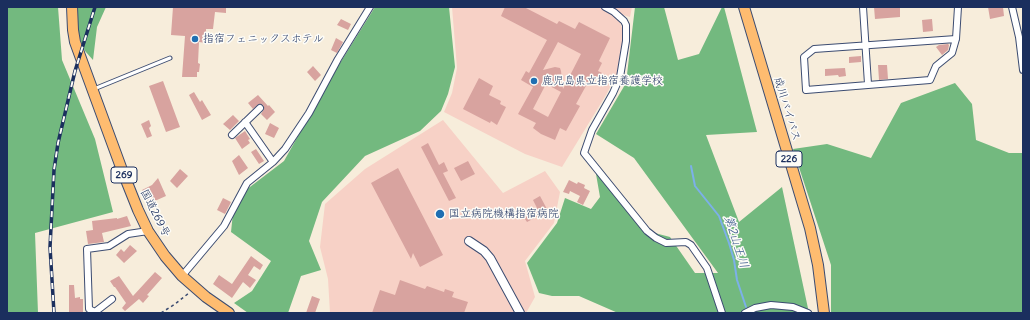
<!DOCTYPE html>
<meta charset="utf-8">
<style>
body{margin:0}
#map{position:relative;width:1030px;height:320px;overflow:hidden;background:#f7eddb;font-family:Delius,sans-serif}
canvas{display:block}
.frame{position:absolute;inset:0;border:8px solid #1b2f5e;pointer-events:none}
</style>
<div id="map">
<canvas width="1030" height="320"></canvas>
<div class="frame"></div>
</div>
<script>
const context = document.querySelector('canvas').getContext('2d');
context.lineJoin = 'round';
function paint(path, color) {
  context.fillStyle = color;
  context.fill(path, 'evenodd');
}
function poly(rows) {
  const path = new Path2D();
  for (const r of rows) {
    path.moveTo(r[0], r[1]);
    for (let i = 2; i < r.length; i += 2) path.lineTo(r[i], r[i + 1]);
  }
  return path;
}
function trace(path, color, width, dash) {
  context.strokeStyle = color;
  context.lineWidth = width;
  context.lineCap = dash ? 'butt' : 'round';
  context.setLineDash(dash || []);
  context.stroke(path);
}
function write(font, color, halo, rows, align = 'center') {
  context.font = font + ' Delius,"Klee One",sans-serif';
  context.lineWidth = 3;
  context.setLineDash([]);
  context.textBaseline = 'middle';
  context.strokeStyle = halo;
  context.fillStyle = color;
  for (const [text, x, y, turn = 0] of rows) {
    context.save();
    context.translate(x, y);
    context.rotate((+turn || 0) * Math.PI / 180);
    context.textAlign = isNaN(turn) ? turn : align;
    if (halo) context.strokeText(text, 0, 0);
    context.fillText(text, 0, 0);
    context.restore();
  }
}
const built = poly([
 [452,7,632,7,630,17,623,15,619,20,622,28,623,40,617,74,606,95,562,167,525,154,444,112,452,93,457,68],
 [443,120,503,193,545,171,560,192,554,223,525,261,535,297,526,313,330,313,328,279,320,247,325,204,365,169]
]);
const forest = poly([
 [7,7,58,7,62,60,95,139,113,212,35,233,38,313,7,313],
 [77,7,106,7,97,27,93,60,85,51,81,43,77,24],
 [375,7,449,7,455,67,448,94,441,111,420,131,365,156,322,202,309,241,321,270,301,276,288,313,248,313,234,303,252,291,271,261,231,232,233,213,246,190,284,161,330,79],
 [635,7,664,7,678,60,699,54,722,7,724,7,757,132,706,135,739,222,782,187,809,313,618,313,579,296,552,296,539,293,527,263,557,223,565,198,591,209,600,197,596,174,602,174,651,232,670,237,695,273,718,273,634,158,596,134,626,83],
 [955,83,972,104,976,140,1009,153,1023,153,1023,313,831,313,831,265,793,149,827,144,871,158,901,103]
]);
const stream = poly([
 [691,166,695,186,719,216,729,243,734,260,737,280,746,307]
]);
const building = poly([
 [173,7,226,7,226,13,215,12,213,29,206,29,206,43,199,42,198,63,200,64,199,72,197,72,197,77,182,77,185,36,171,35],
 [505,7,524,7,557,24,559,21,575,29,579,22,610,38,599,61,602,63,598,71,602,73,599,79,592,75,576,104,580,106,566,131,560,128,555,140,541,134,533,128,536,123,518,114,533,87,521,80,526,71,529,73,547,40,501,16],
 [558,42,581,54,563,89,561,71,560,68,555,67,543,70],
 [546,84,561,92,548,117,533,109],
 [874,7,900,7,900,17,875,19],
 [988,7,1003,7,1004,16,990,19],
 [341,19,351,24,348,30,337,25],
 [932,19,933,31,923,32,922,20],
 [336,38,343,42,337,53,331,50],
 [948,44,949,45,948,50,942,55,936,47,939,45],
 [861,56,861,62,849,63,849,57],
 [878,65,887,65,888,79,879,80],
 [313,66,321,75,315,81,307,72],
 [845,68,846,76,839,77,838,75,825,76,825,69],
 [479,78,493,86,489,95,501,101,500,104,506,107,497,125,491,121,490,123,463,109],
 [163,81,180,127,166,132,149,86],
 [194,92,200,102,202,100,211,115,202,120,189,95],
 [258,95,268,106,269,105,275,112,267,120,261,114,264,109,263,105,259,104,253,109,248,103],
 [233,115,239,121,230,130,223,124],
 [149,120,151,126,149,128,152,136,147,138,141,124],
 [270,123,279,128,274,138,265,134],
 [245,131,250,139,248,140,250,143,242,149,235,138],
 [428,143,439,165,444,162,448,171,443,173,456,198,449,201,421,147],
 [256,149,264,161,259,164,251,152],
 [239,155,248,168,239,175,232,161],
 [468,161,475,174,461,181,454,168],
 [398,168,443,255,420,267,413,253,411,259,371,183],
 [180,169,188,176,177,188,170,181],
 [158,178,166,196,148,204,142,190,152,185],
 [569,180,577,184,578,182,585,185,584,188,590,191,583,205,577,202,580,196,570,191,569,194,563,192],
 [540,196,548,211,527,222,523,216,537,208,533,200],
 [223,198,231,202,225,214,217,210],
 [127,216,131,226,102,233,104,242,88,244,86,231,93,230,92,221,117,218,117,219],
 [130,245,137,251,124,263,116,255,121,249,124,252],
 [251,256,263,265,260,270,254,266,248,275,256,280,250,288,243,282,232,298,213,284,219,275,232,284],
 [155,272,162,278,147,295,149,296,143,303,139,299,125,311,122,308,126,303,115,287,114,287,110,281,119,276,133,296],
 [400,280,425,289,427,286,444,292,445,289,454,292,452,297,468,302,464,313,372,313,380,290,395,295],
 [69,285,74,285,75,298,80,297,80,299,83,299,83,313,69,313],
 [312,296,320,299,315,313,306,313]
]);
const path = poly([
 [161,313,175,304,189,293]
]);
const service = poly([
 [94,89,170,58]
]);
const minor = poly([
 [605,7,614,12,624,21,626,25,626,41,620,77,613,93,592,130,584,153,647,231,656,238,666,243,686,242,691,245,707,268,722,313],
 [863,7,868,84],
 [1012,7,1019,37,1023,70],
 [956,39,814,49,804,57,806,90,930,80,936,66,952,53,956,39,958,7],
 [245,122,273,162],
 [232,135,260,108],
 [182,276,224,226,247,183,273,162,285,149,309,113,338,59,370,7],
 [112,299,95,312,89,309,87,249,109,246,128,234,148,231],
 [745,313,755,308,771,305,793,307,808,313]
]);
const tertiary = poly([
 [469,241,484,251,490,258,520,313]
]);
const trunk = poly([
 [72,7,73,30,75,42,122,170,138,210,148,231,165,256,182,276,206,297,229,313],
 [744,7,810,228,818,265,824,313]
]);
const rail = poly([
 [54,313,50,247,54,170,58,143,75,71,95,7]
]);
const markers = [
 [195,39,4,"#1f6fb2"],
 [534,81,4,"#1f6fb2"],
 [440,214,5,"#1f6fb2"]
];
const shields = [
 [789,159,26],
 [124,175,26]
];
const shieldNames = [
 ["226",789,159],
 ["269",124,175]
];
const poiNames = [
 ["指宿フェニックスホテル",203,39],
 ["鹿児島県立指宿養護学校",542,81],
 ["国立病院機構指宿病院",449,214]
];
const streetNames = [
 ["成川バイパス",787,109,73],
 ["国道269号",155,213,63]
];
const waterNames = [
 ["第2山王川",736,242,72]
];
paint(built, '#f7d1c6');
paint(forest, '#73b97f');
trace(stream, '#7cb0e9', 2);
paint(building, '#d8a39f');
trace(service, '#3c4c71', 5);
trace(minor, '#3c4c71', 8);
trace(tertiary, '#3c4c71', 10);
trace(trunk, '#3c4c71', 12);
trace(path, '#3c4c71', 1.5, [3, 3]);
trace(service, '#fff', 3);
trace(minor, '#fff', 6);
trace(tertiary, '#fff', 8);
trace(trunk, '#febc70', 10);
trace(rail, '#1b2f5e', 3.5);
trace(rail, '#fdfcf7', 2, [6]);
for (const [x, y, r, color] of markers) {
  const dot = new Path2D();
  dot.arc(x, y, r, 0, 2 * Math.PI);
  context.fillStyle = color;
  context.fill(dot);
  trace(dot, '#fdfcf7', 1.5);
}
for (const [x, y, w] of shields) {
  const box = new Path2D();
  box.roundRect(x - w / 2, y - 8, w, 16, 3);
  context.fillStyle = '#fdfcf7';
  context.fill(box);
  trace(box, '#1b2f5e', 1);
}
write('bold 10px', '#1b2f5e', null, shieldNames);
write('11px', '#1b2f5e', '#fdfcf7', poiNames, 'left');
write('11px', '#1b2f5e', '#fdfcf7', streetNames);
write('italic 12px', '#3d5c8f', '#fdfcf7', waterNames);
</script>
